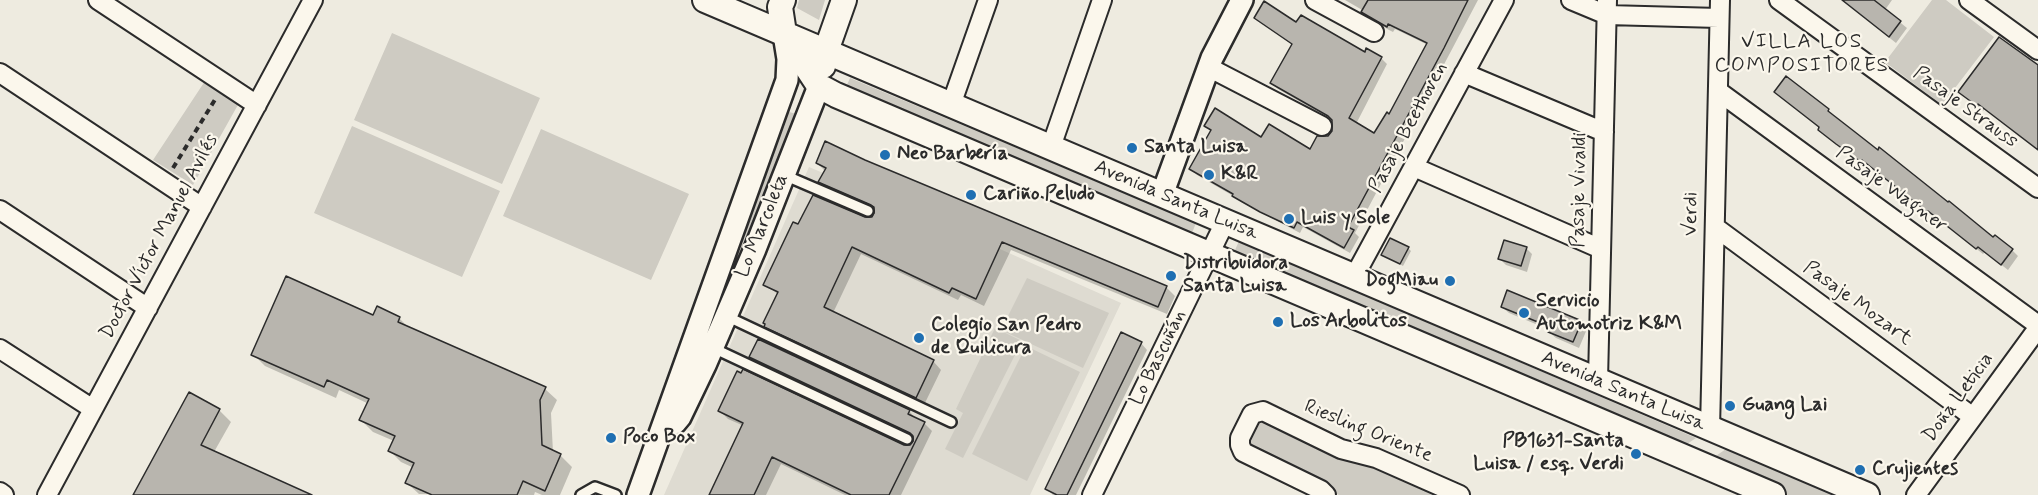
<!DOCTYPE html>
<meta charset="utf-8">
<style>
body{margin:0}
canvas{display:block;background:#eeebe0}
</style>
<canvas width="2038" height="495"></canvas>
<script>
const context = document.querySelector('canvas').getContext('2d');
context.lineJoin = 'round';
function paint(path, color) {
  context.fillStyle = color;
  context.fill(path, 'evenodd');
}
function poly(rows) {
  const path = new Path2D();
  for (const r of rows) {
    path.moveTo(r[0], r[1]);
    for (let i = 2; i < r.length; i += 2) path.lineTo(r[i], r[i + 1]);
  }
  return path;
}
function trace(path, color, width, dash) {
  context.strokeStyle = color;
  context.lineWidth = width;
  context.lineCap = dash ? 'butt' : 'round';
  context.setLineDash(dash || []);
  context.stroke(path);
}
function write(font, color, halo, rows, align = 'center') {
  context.font = font + ' Mynerve,sans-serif';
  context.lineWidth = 4.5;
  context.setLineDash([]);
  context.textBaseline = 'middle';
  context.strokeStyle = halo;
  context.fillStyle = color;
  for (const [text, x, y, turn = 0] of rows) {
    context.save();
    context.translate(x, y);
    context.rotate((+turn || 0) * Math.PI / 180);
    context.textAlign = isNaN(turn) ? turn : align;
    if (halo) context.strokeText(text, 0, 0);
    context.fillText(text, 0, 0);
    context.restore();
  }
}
const built = poly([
 [809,167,982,241,1121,303,1030,495,664,495]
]);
const green = poly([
 [799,0,825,0,819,20,797,8],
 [1932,0,1946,0,1994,37,1942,105,1885,62],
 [392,33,540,98,502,184,354,120],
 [850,78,1196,223,1190,238,844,92],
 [205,81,239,103,193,185,153,160],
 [785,111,797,114,705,335],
 [352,126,500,191,462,277,314,213],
 [541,129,689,194,651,280,503,216],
 [1239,241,1696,438,1681,448,1232,257],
 [1027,278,1109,313,1083,368,1001,330],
 [995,328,1022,341,963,458,945,449,963,413,956,409],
 [1026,346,1080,372,1027,481,972,454],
 [1257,417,1449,495,1339,495,1245,448],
 [1726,449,1835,495,1788,495,1710,460]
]);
const shadow = poly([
 [1345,0,1478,0,1355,233,1359,237,1350,253,1303,227,1300,233,1241,202,1235,197,1197,175,1191,169,1212,131,1206,126,1311,152,1333,132,1333,121,1278,89,1271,83,1293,45,1255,18,1297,24,1365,54,1381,58,1387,64,1356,124,1375,135,1390,116,1428,45,1395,29,1393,32,1389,30,1369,18,1364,11],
 [1842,0,1892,0,1885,10,1907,28,1896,43],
 [2038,67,2038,149,1985,109,1983,111,1960,92],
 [1786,78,1828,110,1834,118,1994,239,2012,250,2018,256,2008,270,1985,252,1983,254,1935,216,1934,217,1869,165,1867,167,1782,98,1776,92],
 [864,161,1166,287,1175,296,1167,314,1011,250,984,306,961,295,958,300,861,254,833,313,933,361,941,370,924,405,775,335,766,326,779,295,765,284,799,226,872,218,876,211,829,191,820,182,825,171,817,163],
 [1408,248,1411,251,1403,266,1383,255],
 [1526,248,1532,254,1527,272,1506,265,1500,259],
 [1502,307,1581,322,1587,329,1579,348,1556,338,1549,332,1550,330,1509,313],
 [374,316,399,318,411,330,545,389,557,400,551,413,553,452,560,455,572,467,560,495,542,495,535,492,534,495,419,494,407,483,414,468,401,462,390,451,394,441,373,432,361,420,369,404,339,390,336,398,265,366,253,354],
 [1141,343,1147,350,1076,495,1053,495,1047,489],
 [751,357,909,411,917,420,924,423,932,431,901,495,845,495,781,464,766,495,711,495,744,426,728,419,720,411,909,447,915,439,759,365],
 [190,394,219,410,231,422,214,452,309,495,135,495]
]);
const building = poly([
 [1368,0,1468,0,1444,48,1348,227,1354,230,1344,248,1297,222,1294,228,1260,212,1232,196,1233,194,1189,169,1211,130,1204,126,1215,108,1261,137,1269,124,1310,149,1317,136,1328,136,1332,131,1332,120,1328,116,1270,83,1292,44,1254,18,1264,1,1296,22,1301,15,1365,52,1366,48,1382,57,1349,118,1374,133,1387,112,1389,114,1427,43,1388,24,1387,27,1361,12,1368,0],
 [1842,0,1874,0,1901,21,1889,37,1842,0],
 [1999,37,2038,65,2038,150,1978,104,1977,106,1958,92,1999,37],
 [1786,76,1829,109,1828,111,1855,132,1878,150,1879,147,1948,202,1949,201,1993,237,1995,235,2013,249,2001,265,1978,247,1976,249,1928,211,1927,212,1862,160,1861,162,1836,144,1818,130,1819,127,1774,92,1786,76],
 [825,141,865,160,1167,286,1158,307,1002,242,976,299,952,288,949,293,852,247,824,307,934,360,916,398,764,327,765,324,763,323,778,292,763,285,793,222,798,224,813,195,865,217,872,217,874,213,874,207,871,205,818,182,826,168,816,163,825,141],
 [1390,238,1409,247,1400,264,1381,255,1390,238],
 [1504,240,1527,247,1521,266,1498,259,1504,240],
 [286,276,373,315,377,306,400,317,398,322,546,387,540,400,542,445,561,454,545,491,523,481,517,495,432,495,405,483,414,463,388,451,395,436,359,420,369,399,327,380,324,387,251,355,286,276],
 [1507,290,1582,321,1573,342,1548,332,1550,327,1501,307,1507,290],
 [1121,332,1142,342,1067,495,1057,495,1045,489,1121,332],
 [758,339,910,410,908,414,925,422,889,495,851,495,772,457,754,495,709,495,743,423,718,411,737,371,741,373,743,369,904,445,910,445,913,441,913,436,910,433,749,357,758,339],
 [189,392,220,409,201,445,312,495,133,495,189,392]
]);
const path = poly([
 [173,168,216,98]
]);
const service = poly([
 [784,175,868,211],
 [726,316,951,422],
 [713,348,907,439],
 [581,495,595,487,616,495]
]);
const minor = poly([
 [98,0,257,105],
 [1315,0,1374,32],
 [1571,0,1607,15,1719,18],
 [1779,0,2038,188],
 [1969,0,2038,50],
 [1208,67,1322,126],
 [0,73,202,207],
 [1464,73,1604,132],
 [1718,91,2038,325],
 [951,105,988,0],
 [1051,147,1102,0],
 [1414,167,1601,249],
 [0,210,148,308],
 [1715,227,1973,417],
 [1354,277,1504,0],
 [0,349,93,409],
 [1598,380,1607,0],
 [1710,429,1720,0],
 [0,492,4,495],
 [47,495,313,0],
 [1092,495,1225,222],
 [1326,495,1321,490,1243,452,1240,445,1240,438,1252,414,1263,411,1341,449,1376,458,1460,495],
 [1916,495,2038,328]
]);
const tertiary = poly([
 [1162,195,1212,58,1242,0],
 [675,423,680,417,705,365,755,249,819,86],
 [638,495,787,80,788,59,784,34]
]);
const secondary = poly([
 [705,0,1867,495],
 [783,0,780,7,784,33,819,86,836,95,1773,495],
 [823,66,826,51,844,0]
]);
const markers = [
 [1132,148,6,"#1f6fb2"],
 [885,155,6,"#1f6fb2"],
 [1209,175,6,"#1f6fb2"],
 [971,195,6,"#1f6fb2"],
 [1289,219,6,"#1f6fb2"],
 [1171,276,6,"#1f6fb2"],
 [1450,281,6,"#1f6fb2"],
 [1524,313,6,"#1f6fb2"],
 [1278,322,6,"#1f6fb2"],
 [919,338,6,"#1f6fb2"],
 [1730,406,6,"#1f6fb2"],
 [611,438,6,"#1f6fb2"],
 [1636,454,6,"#1f6fb2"],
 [1860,470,6,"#1f6fb2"]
];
const streetNames = [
 ["Pasaje Strauss",1965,108,36],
 ["Pasaje Beethoven",1409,128,-62],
 ["Pasaje Vivaldi",1580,190,-89],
 ["Pasaje Wagner",1891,190,36],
 ["Avenida Santa Luisa",1176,201,23],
 ["Verdi",1692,214,-89],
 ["Lo Marcoleta",763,226,-68],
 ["Doctor Víctor Manuel Avilés",160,237,-62],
 ["Pasaje Mozart",1857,304,36],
 ["Lo Bascuñán",1159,358,-64],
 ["Avenida Santa Luisa",1623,392,23],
 ["Doña Leticia",1959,398,-54],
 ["Riesling Oriente",1368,432,22]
];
const poiNames = [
 ["Santa Luisa",1144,148],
 ["Neo Barbería",897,155],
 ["K&R",1221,175],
 ["Cariño Peludo",983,195],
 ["Luis y Sole",1301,219],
 ["Distribuidora",1183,264],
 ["Santa Luisa",1183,287],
 ["DogMiau",1438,281,"right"],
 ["Servicio",1536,302],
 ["Automotriz K&M",1536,325],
 ["Los Arbolitos",1290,322],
 ["Colegio San Pedro",931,326],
 ["de Quilicura",931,349],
 ["Guang Lai",1742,406],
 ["Poco Box",623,438],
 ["PB1631-Santa",1624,442,"right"],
 ["Luisa / esq. Verdi",1624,465,"right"],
 ["Crujientes",1872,470]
];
const neighbourhoodNames = [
 ["VILLA LOS",1802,43],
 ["COMPOSITORES",1802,67]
];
paint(built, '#dedbd1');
paint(green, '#cecbc2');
paint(shadow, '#0003');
paint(building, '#b8b5ae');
trace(building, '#2b2b2b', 1.5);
trace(service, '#2b2b2b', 14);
trace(minor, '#2b2b2b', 22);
trace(tertiary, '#2b2b2b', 26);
trace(secondary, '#2b2b2b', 28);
trace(path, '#2b2b2b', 4, [6, 4.5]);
trace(service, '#fbf7ec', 9);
trace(minor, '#fbf7ec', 18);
trace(tertiary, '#fbf7ec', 21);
trace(secondary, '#fbf7ec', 24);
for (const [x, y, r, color] of markers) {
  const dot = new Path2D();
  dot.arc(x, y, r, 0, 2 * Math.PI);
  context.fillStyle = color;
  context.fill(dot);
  trace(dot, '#fbf7ec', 2);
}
write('20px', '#2b2b2b', '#fbf7ec', streetNames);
write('bold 20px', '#2b2b2b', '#fbf7ec', poiNames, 'left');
context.letterSpacing = '1.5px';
write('21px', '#2b2b2b', '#fbf7ec', neighbourhoodNames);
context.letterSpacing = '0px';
</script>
